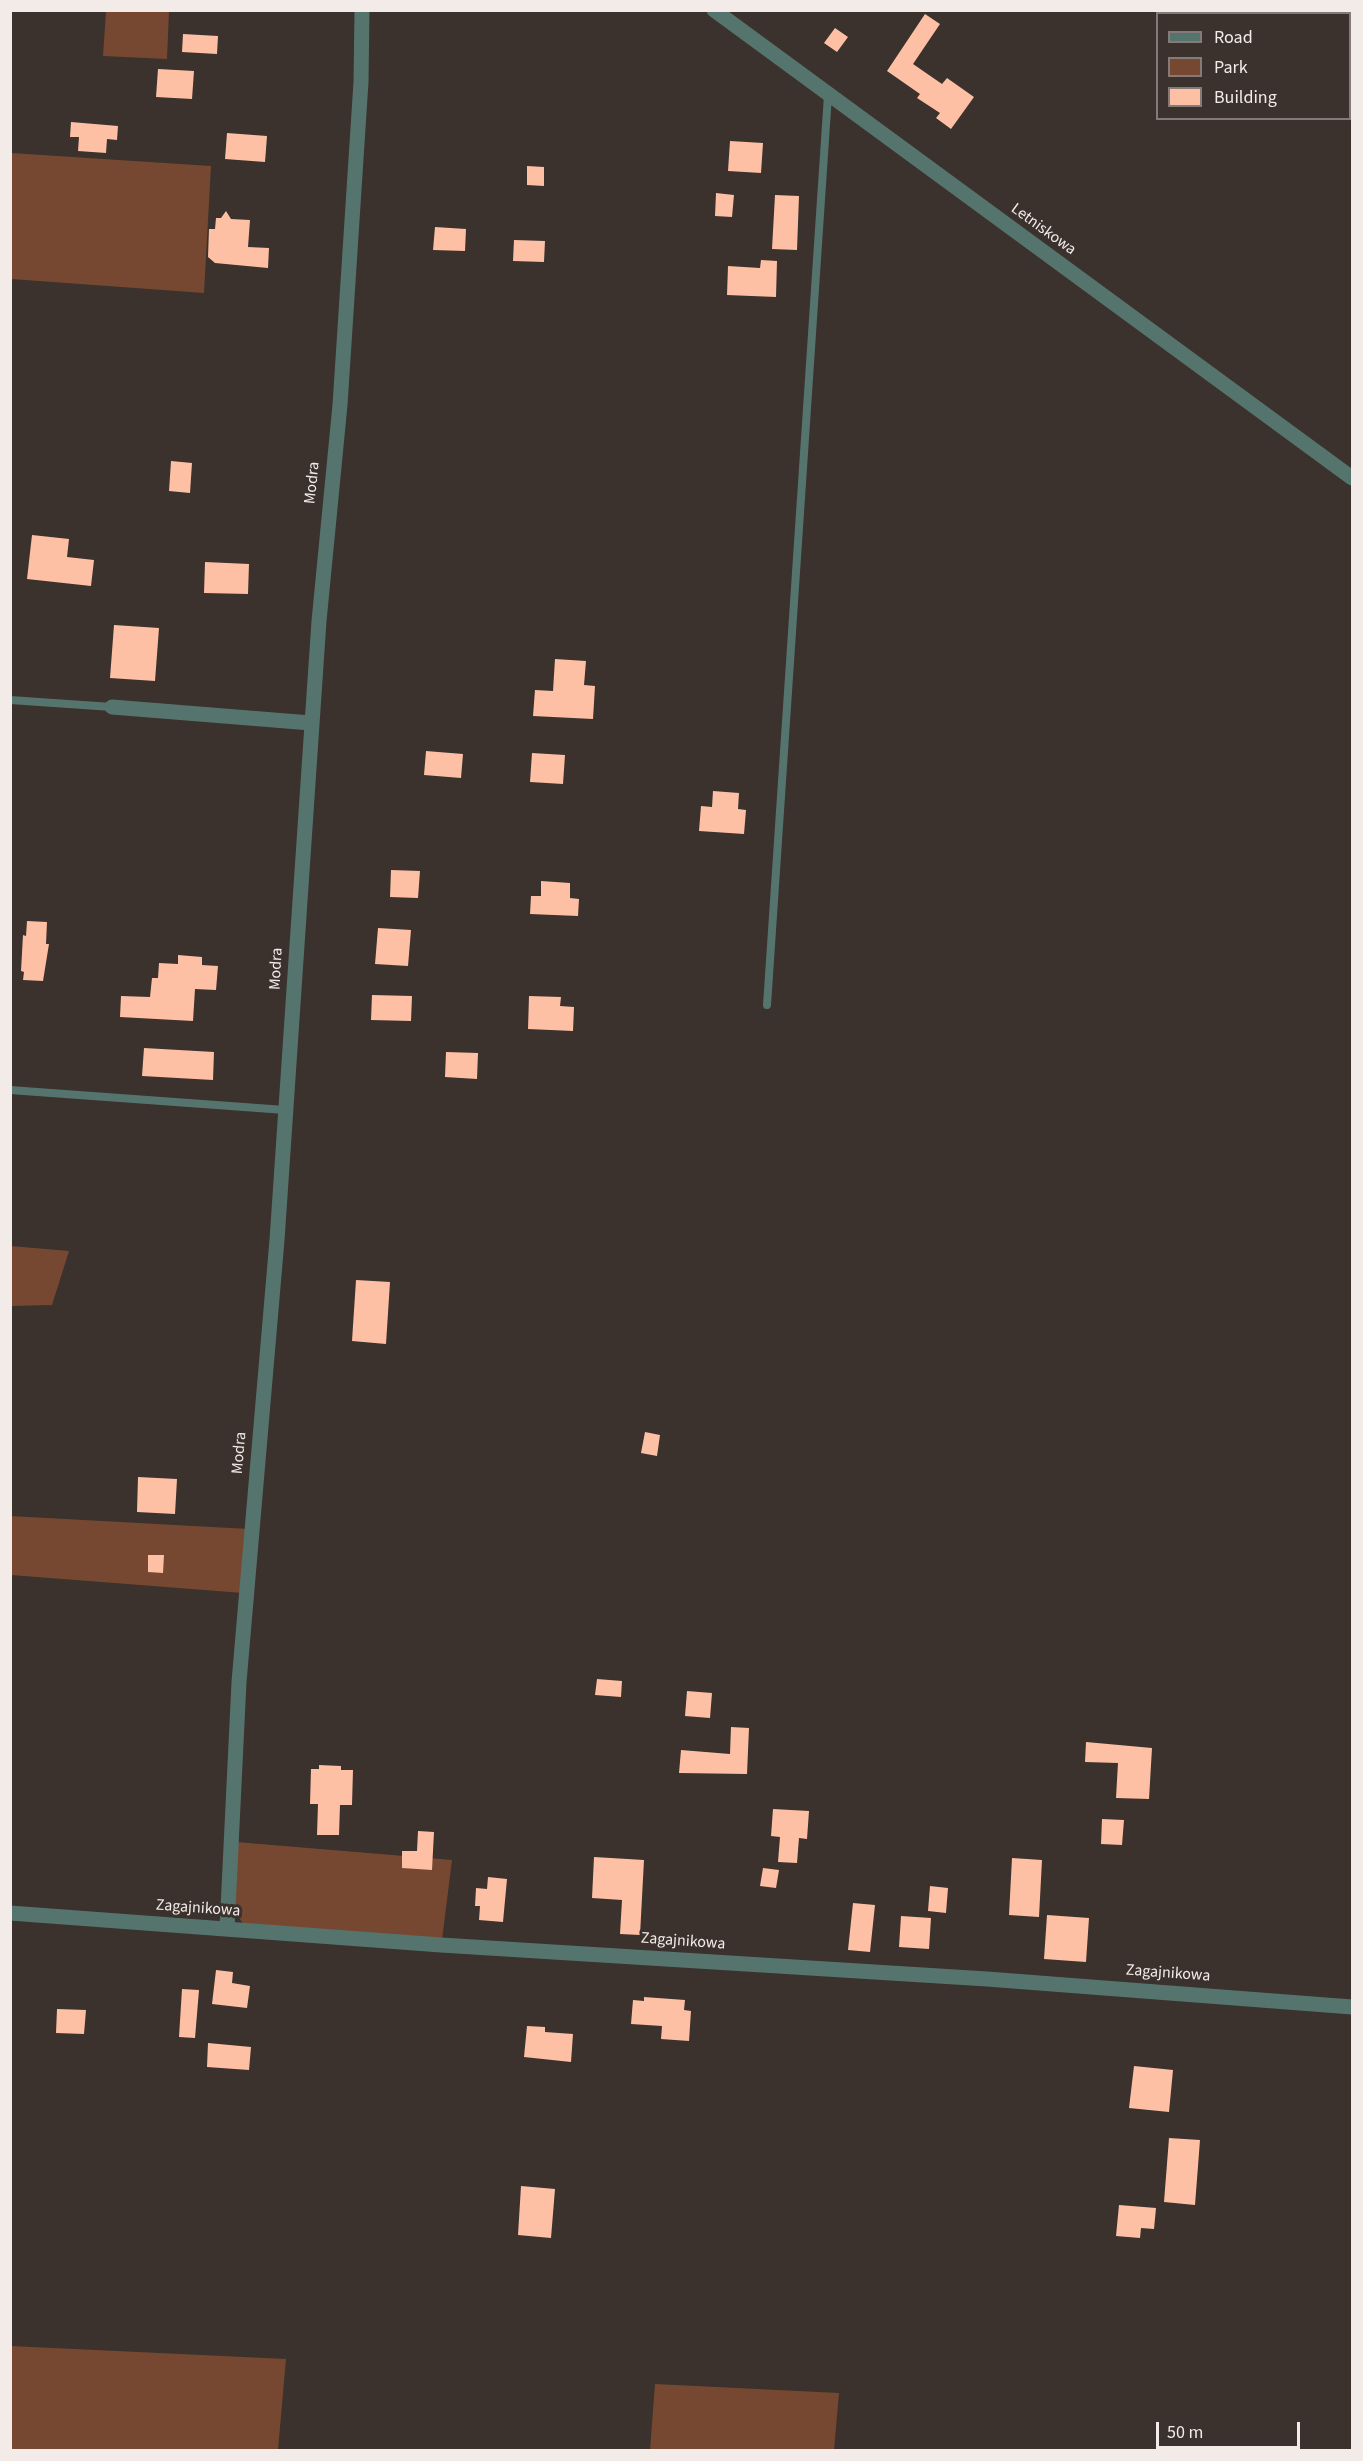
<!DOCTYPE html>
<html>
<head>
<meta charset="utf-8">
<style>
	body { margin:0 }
	#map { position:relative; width:1363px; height:2461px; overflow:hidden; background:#3b312d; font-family:"Source Sans 3",sans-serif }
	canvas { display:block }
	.frame { position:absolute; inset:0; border:12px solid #f2ebe8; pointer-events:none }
	.legend { position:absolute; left:1156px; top:12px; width:195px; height:108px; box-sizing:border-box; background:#3b312d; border:2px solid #847b78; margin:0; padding:8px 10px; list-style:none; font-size:18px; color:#f2ebe8 }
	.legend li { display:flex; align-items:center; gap:12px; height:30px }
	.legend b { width:30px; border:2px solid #847b78 }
	.scale { position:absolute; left:1156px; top:2422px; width:144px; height:27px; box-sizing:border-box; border:3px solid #f2ebe8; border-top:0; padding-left:8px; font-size:18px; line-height:21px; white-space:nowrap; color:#f2ebe8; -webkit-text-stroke:4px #3b312d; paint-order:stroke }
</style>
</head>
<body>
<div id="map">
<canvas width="1363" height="2461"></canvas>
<div class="frame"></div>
<ul class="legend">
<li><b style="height:8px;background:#56746e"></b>Road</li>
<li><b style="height:16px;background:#764831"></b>Park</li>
<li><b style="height:16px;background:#fec0a4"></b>Building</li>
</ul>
<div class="scale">50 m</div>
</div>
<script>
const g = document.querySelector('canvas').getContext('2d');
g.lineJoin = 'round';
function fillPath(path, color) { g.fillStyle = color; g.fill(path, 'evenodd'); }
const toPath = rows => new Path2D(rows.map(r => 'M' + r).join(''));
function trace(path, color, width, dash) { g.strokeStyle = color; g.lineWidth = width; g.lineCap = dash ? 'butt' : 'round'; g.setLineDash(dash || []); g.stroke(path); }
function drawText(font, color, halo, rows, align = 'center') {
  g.font = font + ' "Source Sans 3",sans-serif'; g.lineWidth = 6; g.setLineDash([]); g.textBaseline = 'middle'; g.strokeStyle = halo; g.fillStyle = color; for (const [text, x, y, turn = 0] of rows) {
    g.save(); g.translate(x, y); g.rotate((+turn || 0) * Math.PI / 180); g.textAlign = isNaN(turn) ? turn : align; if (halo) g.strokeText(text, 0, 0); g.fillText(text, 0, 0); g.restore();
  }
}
fillPath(toPath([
	[106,11,169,11,167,59,103,56],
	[11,153,211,166,204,293,11,279],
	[11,1246,69,1251,52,1305,11,1306],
	[10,1516,249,1529,243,1593,11,1575],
	[236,1842,452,1860,442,1940,244,1925,235,1912],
	[11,2346,286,2359,278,2450,11,2450],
	[655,2384,839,2393,834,2450,650,2450]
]), '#764831');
fillPath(toPath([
	[925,14,940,24,913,64,942,84,947,78,974,97,951,129,936,118,940,113,917,98,920,94,887,71],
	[835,28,848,37,837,52,824,43],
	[183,34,218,36,217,54,182,52],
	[158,69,194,71,192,99,156,97],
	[71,122,118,126,117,140,107,139,106,153,78,151,79,137,70,137],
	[227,133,267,136,265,162,225,159],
	[730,141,763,143,761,173,728,171],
	[527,166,544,167,544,186,527,185],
	[716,193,734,195,732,217,715,216],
	[775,195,799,196,797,250,772,249],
	[226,211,231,219,250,220,248,247,269,248,268,268,215,263,208,257,209,229,215,229,216,218,221,218],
	[435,227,466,229,465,251,433,250],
	[514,240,545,241,544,262,513,261],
	[761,260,777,261,776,297,727,295,728,266,760,268],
	[171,461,192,463,190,493,169,491],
	[32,535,69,539,67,557,94,560,91,586,27,579],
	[205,562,249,564,248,594,204,593],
	[114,625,159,628,155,681,110,678],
	[555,659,586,661,584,685,595,686,593,719,533,716,535,690,553,691],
	[426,751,463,754,461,778,424,775],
	[532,753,565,755,563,784,530,782],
	[713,791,739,793,738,809,746,810,744,834,699,831,701,806,712,807],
	[391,870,420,871,418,898,390,897],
	[541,881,570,883,570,898,579,899,578,916,530,914,531,896,541,896],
	[27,921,47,922,46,944,49,944,43,981,23,980,24,972,21,971,23,935,26,936],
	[378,928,411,930,408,966,375,964],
	[178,955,202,957,202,965,218,966,216,990,195,989,193,1021,120,1017,121,996,150,997,152,978,158,978,159,963,178,964],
	[372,995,412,996,411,1021,371,1020],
	[529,996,561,997,560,1006,574,1007,573,1031,528,1029],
	[144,1048,214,1052,213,1080,142,1076],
	[446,1052,478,1053,477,1079,445,1077],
	[356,1280,390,1282,386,1344,352,1341],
	[645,1432,660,1435,657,1456,641,1453],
	[138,1477,177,1479,175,1514,137,1512],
	[148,1555,164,1555,163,1573,148,1572],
	[597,1679,622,1681,621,1697,595,1695],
	[687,1691,712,1693,710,1718,685,1716],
	[731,1727,749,1728,747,1774,679,1773,681,1750,730,1754],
	[1086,1742,1152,1748,1149,1799,1116,1798,1118,1763,1085,1762],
	[319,1765,341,1766,341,1770,353,1770,352,1805,340,1805,339,1835,317,1835,318,1804,310,1804,311,1769,319,1769],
	[773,1809,809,1811,807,1839,799,1838,797,1863,778,1862,780,1837,771,1836],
	[1102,1819,1124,1820,1122,1845,1101,1844],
	[418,1831,434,1832,432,1870,402,1868,402,1851,417,1851],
	[594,1857,644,1860,640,1935,620,1934,622,1900,592,1898],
	[1012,1858,1042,1860,1039,1917,1009,1915],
	[763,1868,779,1870,776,1888,760,1886],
	[488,1877,507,1879,503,1922,479,1920,480,1906,475,1906,476,1888,487,1889],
	[930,1886,948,1888,946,1913,928,1911],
	[853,1903,875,1905,870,1952,848,1950],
	[1047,1915,1089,1918,1086,1962,1044,1959],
	[901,1916,931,1918,929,1949,899,1947],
	[216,1970,233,1972,232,1983,250,1986,247,2008,212,2004],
	[182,1989,199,1990,195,2038,179,2037],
	[644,1997,685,2000,684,2010,691,2011,689,2041,661,2039,662,2026,631,2024,633,2000,644,2001],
	[57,2009,86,2010,84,2034,56,2033],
	[527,2026,545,2027,545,2032,573,2034,571,2062,524,2057],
	[208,2043,251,2047,249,2070,207,2067],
	[1134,2066,1173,2070,1169,2112,1129,2108],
	[1169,2138,1200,2140,1195,2205,1164,2202],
	[521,2186,555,2189,551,2238,518,2235],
	[1119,2205,1156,2208,1154,2229,1141,2228,1140,2238,1116,2236]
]), '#fec0a4');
trace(toPath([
	[10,700,112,707],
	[767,1005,828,95],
	[10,1090,285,1110]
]), '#56746e', 8);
trace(toPath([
	[714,10,1352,478],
	[112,707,311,723],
	[10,1913,441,1945,987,1979,1352,2007],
	[227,1929,239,1682,277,1240,319,621,340,405,361,82,362,10]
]), '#56746e', 15);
drawText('16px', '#f2ebe8', '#3b312d', [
	["Letniskowa",1043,230,36],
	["Modra",313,483,-84],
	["Modra",277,969,-87],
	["Modra",240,1453,-85],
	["Zagajnikowa",198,1909,4],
	["Zagajnikowa",683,1942,4],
	["Zagajnikowa",1168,1974,4]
]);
</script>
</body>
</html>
